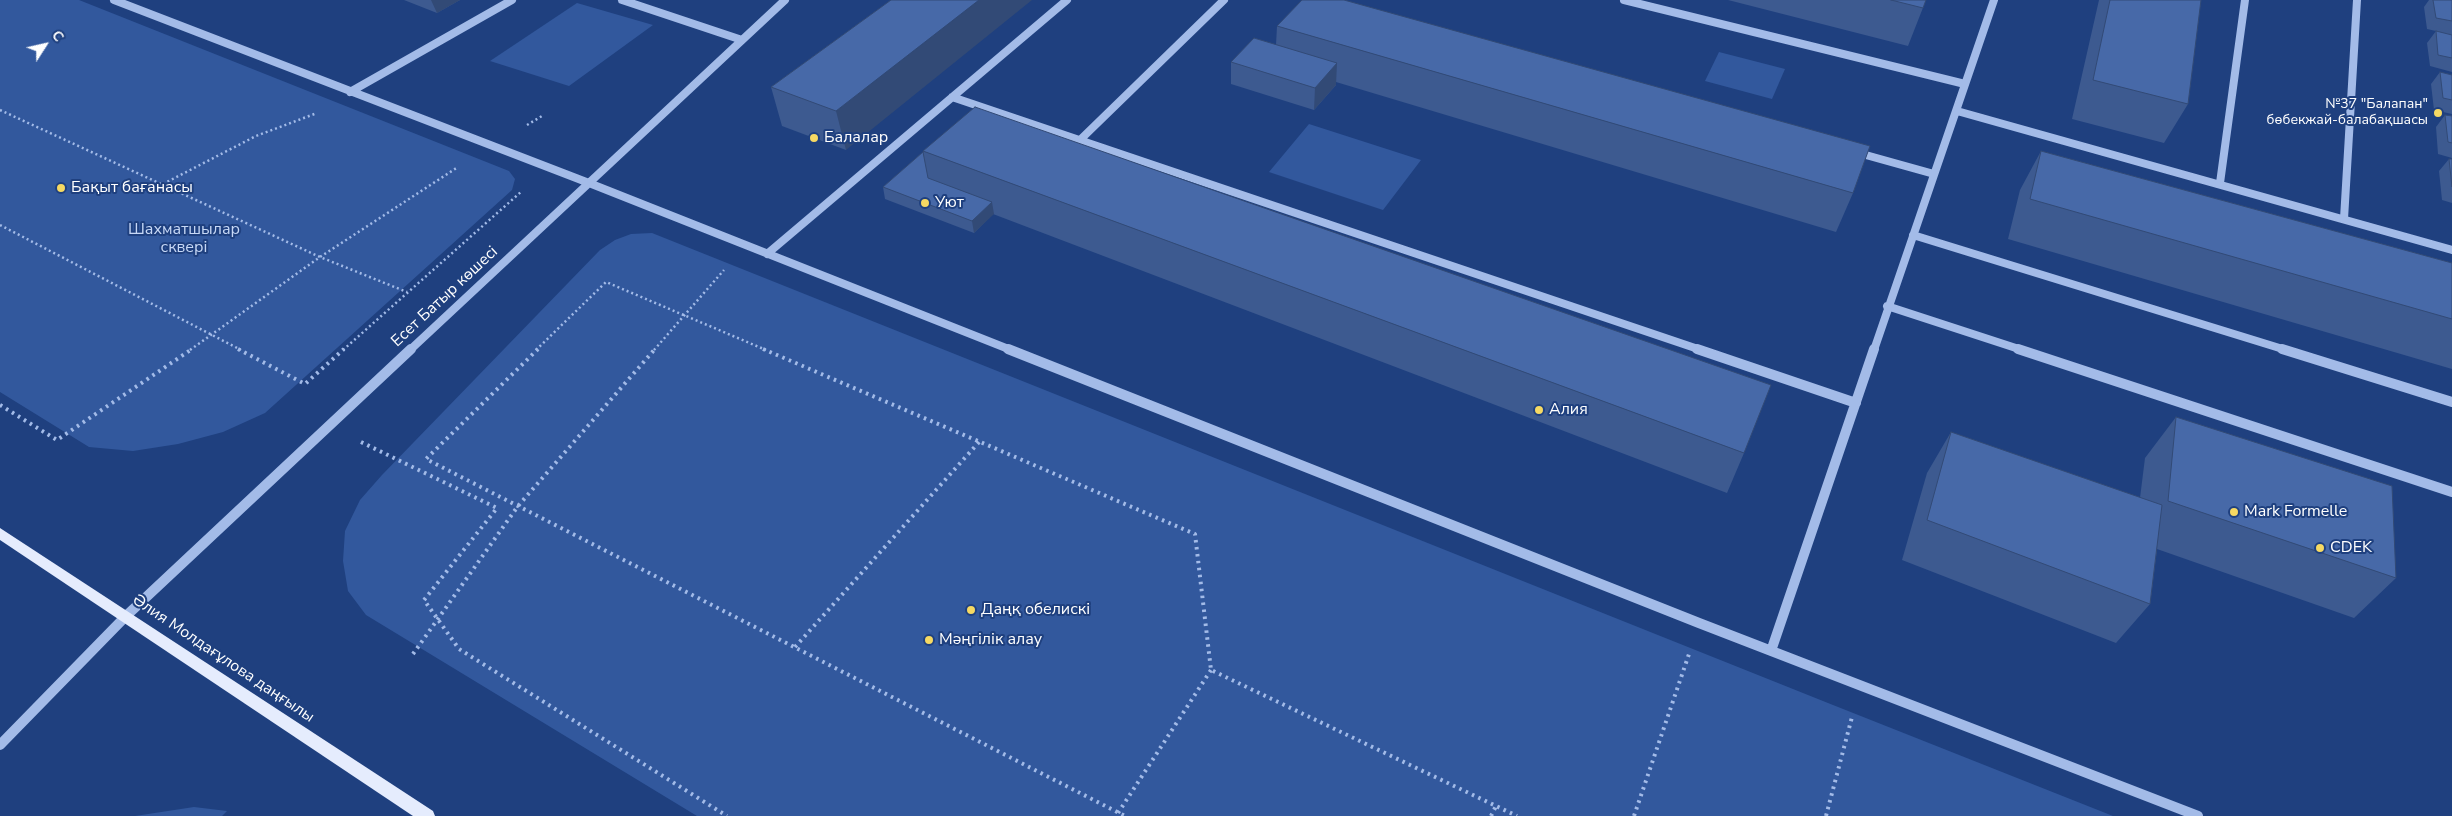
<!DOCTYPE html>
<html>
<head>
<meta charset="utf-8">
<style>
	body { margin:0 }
	#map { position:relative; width:2452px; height:816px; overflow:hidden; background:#1f407f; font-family:"Nunito Sans",sans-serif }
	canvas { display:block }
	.north { position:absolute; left:20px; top:20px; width:50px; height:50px; -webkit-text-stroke:4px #1f407f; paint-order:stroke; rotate:55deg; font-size:14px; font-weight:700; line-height:20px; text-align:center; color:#fff }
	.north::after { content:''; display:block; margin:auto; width:18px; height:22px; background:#fff; clip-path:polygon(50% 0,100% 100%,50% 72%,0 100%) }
</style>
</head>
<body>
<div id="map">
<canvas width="2452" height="816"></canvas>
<div class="north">С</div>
</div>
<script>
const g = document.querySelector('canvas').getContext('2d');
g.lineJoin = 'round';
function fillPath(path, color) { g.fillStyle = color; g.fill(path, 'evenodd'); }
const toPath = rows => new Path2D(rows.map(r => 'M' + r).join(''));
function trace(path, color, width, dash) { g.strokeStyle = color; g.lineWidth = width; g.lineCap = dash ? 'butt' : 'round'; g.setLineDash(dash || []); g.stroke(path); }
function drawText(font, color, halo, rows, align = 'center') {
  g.font = font + ' "Nunito Sans",sans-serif'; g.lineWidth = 4; g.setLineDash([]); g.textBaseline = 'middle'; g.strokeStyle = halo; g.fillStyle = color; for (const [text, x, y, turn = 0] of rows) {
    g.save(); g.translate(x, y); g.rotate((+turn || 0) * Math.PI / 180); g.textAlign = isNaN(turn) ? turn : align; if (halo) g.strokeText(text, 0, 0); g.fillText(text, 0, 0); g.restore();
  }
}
fillPath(toPath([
	[0,0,79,0,509,171,515,179,512,190,265,413,223,432,178,444,133,451,89,447,0,392],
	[577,3,653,25,569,86,490,61],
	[1719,52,1785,69,1772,99,1705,81],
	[1309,124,1421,160,1383,210,1269,172],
	[652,233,1833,705,2113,816,697,816,366,615,348,591,343,561,345,531,360,500,382,475,600,250,615,240,631,234],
	[194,807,227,811,222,816,135,816]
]), '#32589d');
trace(toPath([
	[0,110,320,257,407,292],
	[527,125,542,116],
	[163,184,256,136,317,113],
	[0,225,241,350],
	[190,350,320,257,458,167],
	[343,350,522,191],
	[536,350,606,282,766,350],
	[654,350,724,270]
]), '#a3bbe8', 2.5, [2, 3]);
trace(toPath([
	[238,349,305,384,344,349],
	[538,349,426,459,1125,816],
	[763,349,1195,534,1211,670,1517,816],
	[0,405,57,440,192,349],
	[361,442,497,508,424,600,459,649,727,816],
	[795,647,980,441],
	[413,654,518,506,655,349],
	[1118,813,1211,670],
	[1491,816,1496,806],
	[1634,816,1689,654],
	[1826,816,1852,717]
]), '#a3bbe8', 4, [2.5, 4.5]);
trace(toPath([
	[114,0,589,183,1011,350],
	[622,0,742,40],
	[1624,0,1965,84],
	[350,92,512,0],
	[952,97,1701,350],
	[1957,111,2452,250],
	[1080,140,1224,0],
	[1855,152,1934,174],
	[2220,183,2245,0],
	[2344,219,2357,0],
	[1913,235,2286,350],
	[767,254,1067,0],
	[1887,306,2022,350],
	[410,350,785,0],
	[1874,350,1994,0]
]), '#a3bbe8', 8);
trace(toPath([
	[1008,349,1699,623,2198,816],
	[1697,349,1856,403],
	[2018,349,2452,492],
	[2282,349,2452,402],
	[1771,651,1874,349],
	[0,745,126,616,411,349]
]), '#a3bbe8', 10);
fillPath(toPath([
	[0,528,433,811,435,816,413,816,0,540,0,528]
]), '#e5ecfd');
fillPath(toPath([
	[404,0,460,0,437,13],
	[891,0,846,150,782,126,771,87],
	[1728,0,1926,0,1908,46],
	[2099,0,2201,0,2188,104,2164,143,2072,119],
	[2429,0,2452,0,2452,72,2430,66,2427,43,2436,31,2427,29,2424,7],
	[1277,26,1853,193,1836,232,1336,82,1336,85,1314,110,1231,84,1231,62,1276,45],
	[2440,72,2452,75,2452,114,2434,110,2431,84],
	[2445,115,2452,116,2452,158,2438,154,2436,127],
	[923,151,1744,453,1727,493,993,214,974,233,885,199,883,187,923,152],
	[2041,151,2452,263,2452,369,2008,239,2020,190],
	[2449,159,2452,159,2452,203,2442,200,2439,171],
	[2176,417,2396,578,2354,618,2157,549,2150,604,2116,643,1902,560,1927,473,1951,432,2140,498,2145,458]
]), '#3d5a90');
fillPath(toPath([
	[431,0,460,0,437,13],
	[979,0,1032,0,846,150,836,111],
	[1337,63,1336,85,1314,110,1315,88],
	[992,202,994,214,974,233,972,221]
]), '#324a76');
const building = toPath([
	[891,0,979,0,836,111,771,87,891,0],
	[1302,0,1344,0,1870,146,1853,193,1277,26,1302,0],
	[1891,0,1926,0,1923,8,1891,0],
	[2110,0,2201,0,2188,104,2093,80,2110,0],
	[2433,0,2452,0,2452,21,2436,18,2433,0],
	[2436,31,2452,35,2452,58,2438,55,2436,31],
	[1254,38,1337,63,1315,88,1231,62,1254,38],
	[2440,72,2452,75,2452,100,2443,98,2440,72],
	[975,107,1771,385,1744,453,923,151,975,107],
	[2445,115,2452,116,2452,143,2448,142,2445,115],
	[2041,151,2452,263,2452,319,2030,199,2041,151],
	[923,152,928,178,992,202,972,221,883,187,923,152],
	[2449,159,2452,159,2452,187,2449,159],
	[2176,417,2392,486,2396,578,2168,501,2176,417],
	[1951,432,2162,505,2150,604,1927,520,1951,432]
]);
fillPath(building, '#4769a8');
trace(building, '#324a76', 1);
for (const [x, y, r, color] of [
	[2438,113,5,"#f6d963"],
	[814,138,5,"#f6d963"],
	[61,188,5,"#f6d963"],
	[925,203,5,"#f6d963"],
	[1539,410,5,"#f6d963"],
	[2234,512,5,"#f6d963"],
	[2320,548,5,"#f6d963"],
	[971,610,5,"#f6d963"],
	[929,640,5,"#f6d963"]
]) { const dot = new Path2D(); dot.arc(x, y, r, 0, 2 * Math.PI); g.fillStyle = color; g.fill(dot); trace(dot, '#1f407f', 2); }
drawText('14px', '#fff', '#1f407f', [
	["№37 \"Балапан\"",2428,105],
	["бөбекжай-балабақшасы",2428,121]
], 'right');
drawText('16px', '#fff', '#1f407f', [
	["Балалар",824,138],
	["Бақыт бағанасы",71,188],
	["Уют",935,203],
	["Алия",1549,410],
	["Mark Formelle",2244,512],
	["CDEK",2330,548],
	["Даңқ обелискі",981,610],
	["Мәңгілік алау",939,640]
], 'left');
drawText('16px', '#c7d8f6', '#1f407f', [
	["Шахматшылар",184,230],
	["сквері",184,248]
]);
drawText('16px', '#fff', '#1f407f', [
	["Есет Батыр көшесі",445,297,-43],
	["Әлия Молдағұлова даңғылы",223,659,34]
]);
</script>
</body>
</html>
